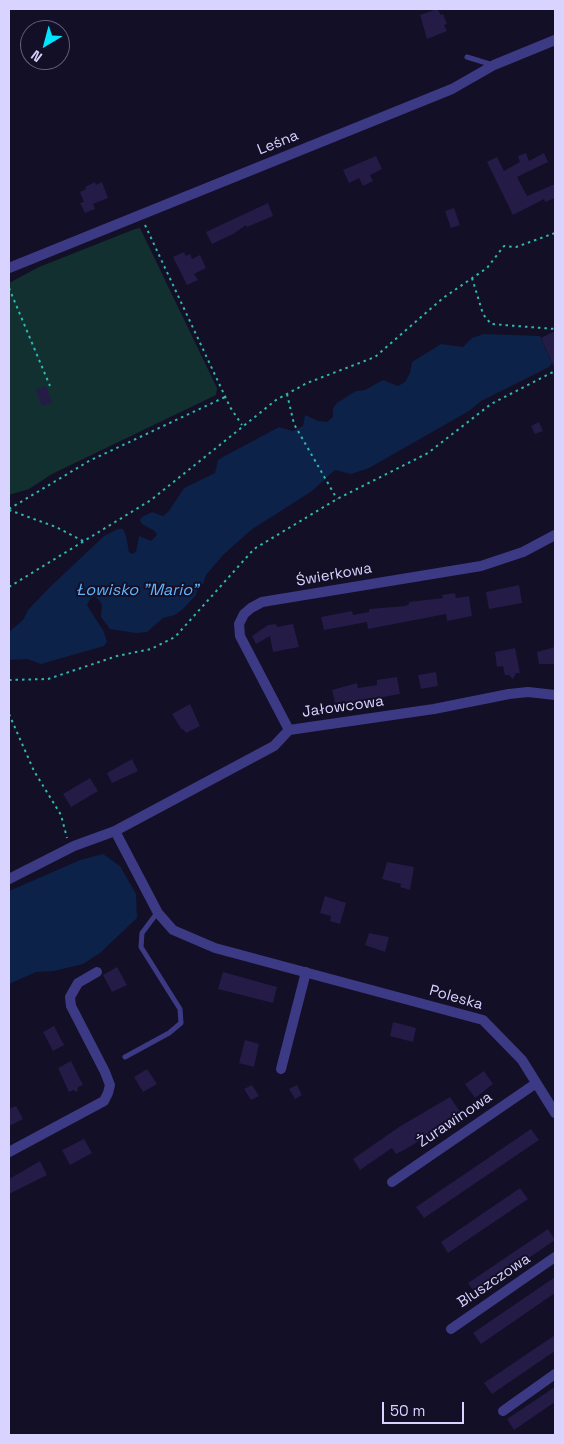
<!DOCTYPE html>
<html>
<head>
<meta charset="utf-8">
<style>
	body { margin:0 }
	#map { position:relative; width:564px; height:1444px; overflow:hidden; background:#130f26; font-family:"Space Grotesk",sans-serif }
	canvas { display:block }
	.frame { position:absolute; inset:0; border:10px solid #d9d4ff; pointer-events:none }
	.north { position:absolute; left:20px; top:20px; width:50px; height:50px; box-sizing:border-box; background:#130f26; border:1px solid #625e7d; border-radius:50%; rotate:217deg; font-size:14px; font-weight:700; line-height:20px; text-align:center; color:#d9d4ff }
	.north::after { content:''; display:block; margin:auto; width:18px; height:22px; background:#00e5ff; clip-path:polygon(50% 0,100% 100%,50% 72%,0 100%) }
	.scale { position:absolute; left:382px; top:1402px; width:82px; height:22px; box-sizing:border-box; border:2px solid #d9d4ff; border-top:0; padding-left:6px; font-size:15px; line-height:18px; white-space:nowrap; color:#d9d4ff; -webkit-text-stroke:4px #130f26; paint-order:stroke }
</style>
</head>
<body>
<div id="map">
<canvas width="564" height="1444"></canvas>
<div class="frame"></div>
<div class="north">N</div>
<div class="scale">50 m</div>
</div>
<script>
const g = document.querySelector('canvas').getContext('2d');
g.lineJoin = 'round';
function fillPath(path, color) { g.fillStyle = color; g.fill(path, 'evenodd'); }
const toPath = rows => new Path2D(rows.map(r => 'M' + r).join(''));
function trace(path, color, width, dash) { g.strokeStyle = color; g.lineWidth = width; g.lineCap = dash ? 'butt' : 'round'; g.setLineDash(dash || []); g.stroke(path); }
function drawText(font, color, halo, rows, align = 'center') {
  g.font = font + ' "Space Grotesk",sans-serif'; g.lineWidth = 4; g.setLineDash([]); g.textBaseline = 'middle'; g.strokeStyle = halo; g.fillStyle = color; for (const [text, x, y, turn = 0] of rows) {
    g.save(); g.translate(x, y); g.rotate((+turn || 0) * Math.PI / 180); g.textAlign = isNaN(turn) ? turn : align; if (halo) g.strokeText(text, 0, 0); g.fillText(text, 0, 0); g.restore();
  }
}
fillPath(toPath([
	[140,228,217,388,216,395,52,474,29,489,9,495,9,283,39,267,135,229]
]), '#12302f');
fillPath(toPath([
	[484,334,540,336,552,363,549,367,481,401,469,411,369,468,351,474,335,470,312,491,251,530,223,555,206,575,203,584,198,587,196,595,183,609,175,615,163,618,147,632,136,633,110,629,101,617,102,604,95,596,90,599,87,605,104,632,107,642,104,646,41,664,27,659,9,660,9,632,23,620,28,610,50,587,104,536,118,529,123,529,126,536,129,552,132,554,136,552,139,536,151,541,157,535,155,531,142,524,140,520,142,517,152,512,163,516,169,511,184,488,215,473,218,460,223,457,279,427,293,431,303,426,305,415,318,421,327,422,333,417,333,408,337,403,356,391,365,390,383,380,398,386,405,382,410,373,412,362,441,344,463,347,472,338],
	[103,854,120,866,136,894,137,918,100,953,83,964,54,971,36,972,9,984,9,891,80,860]
]), '#0c2248');
fillPath(toPath([
	[437,9,441,15,443,14,447,24,444,25,447,31,427,39,420,15],
	[526,153,529,161,544,153,548,162,517,177,527,196,555,184,555,198,545,202,544,199,513,215,487,162,497,157,504,171,520,162,518,156],
	[376,156,382,169,370,175,373,181,363,186,359,178,349,183,343,170],
	[95,182,96,185,102,182,108,198,93,204,95,209,85,213,80,203,84,202,80,192,86,189,85,187],
	[268,203,273,216,247,227,246,225,233,234,212,244,206,232],
	[454,208,460,225,451,228,445,211],
	[184,252,186,256,190,254,192,259,200,255,206,268,194,274,198,280,187,285,173,257],
	[555,331,555,369,541,338],
	[46,386,52,402,42,406,36,390],
	[539,422,543,431,535,434,531,426],
	[519,585,522,603,489,609,486,592],
	[455,593,456,598,469,596,472,616,447,621,446,614,368,629,367,622,324,630,321,617,352,611,353,615,369,612,369,609,406,606,409,604,409,602,443,598,442,595],
	[276,624,277,627,293,624,299,647,273,652,270,636,256,644,252,636,268,625],
	[555,647,555,664,539,664,537,652],
	[515,648,520,673,516,673,513,679,509,675,505,675,503,666,497,667,495,652],
	[436,672,438,686,421,689,418,675],
	[397,677,400,694,345,704,345,701,335,703,332,690,357,683,358,688,377,685,377,680],
	[190,704,200,726,186,733,183,729,182,730,172,714],
	[132,759,138,771,112,783,107,773],
	[90,778,98,791,71,807,63,794],
	[387,862,414,867,410,890,400,887,401,884,382,879],
	[325,896,346,903,340,924,330,921,331,916,320,913],
	[369,933,389,937,385,952,365,945],
	[117,967,127,985,112,992,103,975],
	[223,972,277,987,273,1003,218,989],
	[393,1022,416,1028,413,1042,390,1036],
	[54,1026,64,1045,53,1051,43,1032],
	[245,1040,259,1044,254,1067,239,1063],
	[71,1061,83,1085,78,1087,77,1092,73,1090,69,1092,58,1068],
	[147,1069,157,1084,143,1092,134,1077],
	[484,1071,493,1084,475,1098,465,1084],
	[252,1085,259,1096,251,1100,244,1089],
	[297,1085,302,1095,295,1099,289,1089],
	[450,1097,461,1113,457,1117,406,1149,396,1154,392,1148,360,1170,353,1159,399,1127],
	[16,1106,23,1119,9,1126,9,1109],
	[531,1129,539,1140,424,1218,416,1207],
	[84,1139,92,1153,70,1165,62,1150],
	[40,1161,47,1175,9,1194,9,1179],
	[520,1188,528,1199,448,1253,441,1242],
	[548,1229,555,1240,476,1294,468,1283],
	[555,1277,555,1293,481,1344,473,1333],
	[555,1335,555,1351,492,1394,484,1383],
	[555,1387,555,1402,514,1430,507,1419]
]), '#241b47');
trace(toPath([
	[145,225,230,407,242,425],
	[472,278,483,314,491,324,555,329],
	[9,288,50,386],
	[287,394,294,424,337,499],
	[9,509,89,461,225,397],
	[9,510,56,527,83,541],
	[9,587,151,500,276,400,307,383,375,357,443,298,487,268,504,246,516,247,555,233],
	[9,680,48,679,117,656,151,649,175,637,254,549,337,499,428,453,491,404,555,371],
	[9,714,34,771,61,815,67,838]
]), '#2fb8b0', 2, [2.5, 4]);
trace(toPath([
	[467,57,493,65],
	[125,1057,169,1033,181,1023,180,1009,141,947,142,933,157,913]
]), '#3d3a85', 5);
trace(toPath([
	[9,268,452,89,494,65,555,40],
	[289,730,240,636,239,624,244,614,251,608,262,602,481,566,523,552,555,535],
	[115,831,158,913,173,930,215,948,483,1020,522,1060,555,1113],
	[9,879,74,846,115,831,274,746,289,730,434,709,509,694,528,692,555,695],
	[281,1069,306,972],
	[9,1152,104,1101,108,1093,110,1085,105,1072,71,1006,70,997,78,983,97,972],
	[392,1182,535,1084],
	[451,1329,555,1257],
	[503,1411,555,1374]
]), '#3d3a85', 10);
drawText('15px', '#d9d4ff', '#130f26', [
	["Leśna",278,143,-22],
	["Świerkowa",334,575,-10],
	["Jałowcowa",343,707,-8],
	["Poleska",456,998,16],
	["Żurawinowa",455,1120,-34],
	["Bluszczowa",494,1281,-34]
]);
drawText('italic 16px', '#62b6ff', '#130f26', [
	["Łowisko \"Mario\"",137,591]
]);
</script>
</body>
</html>
